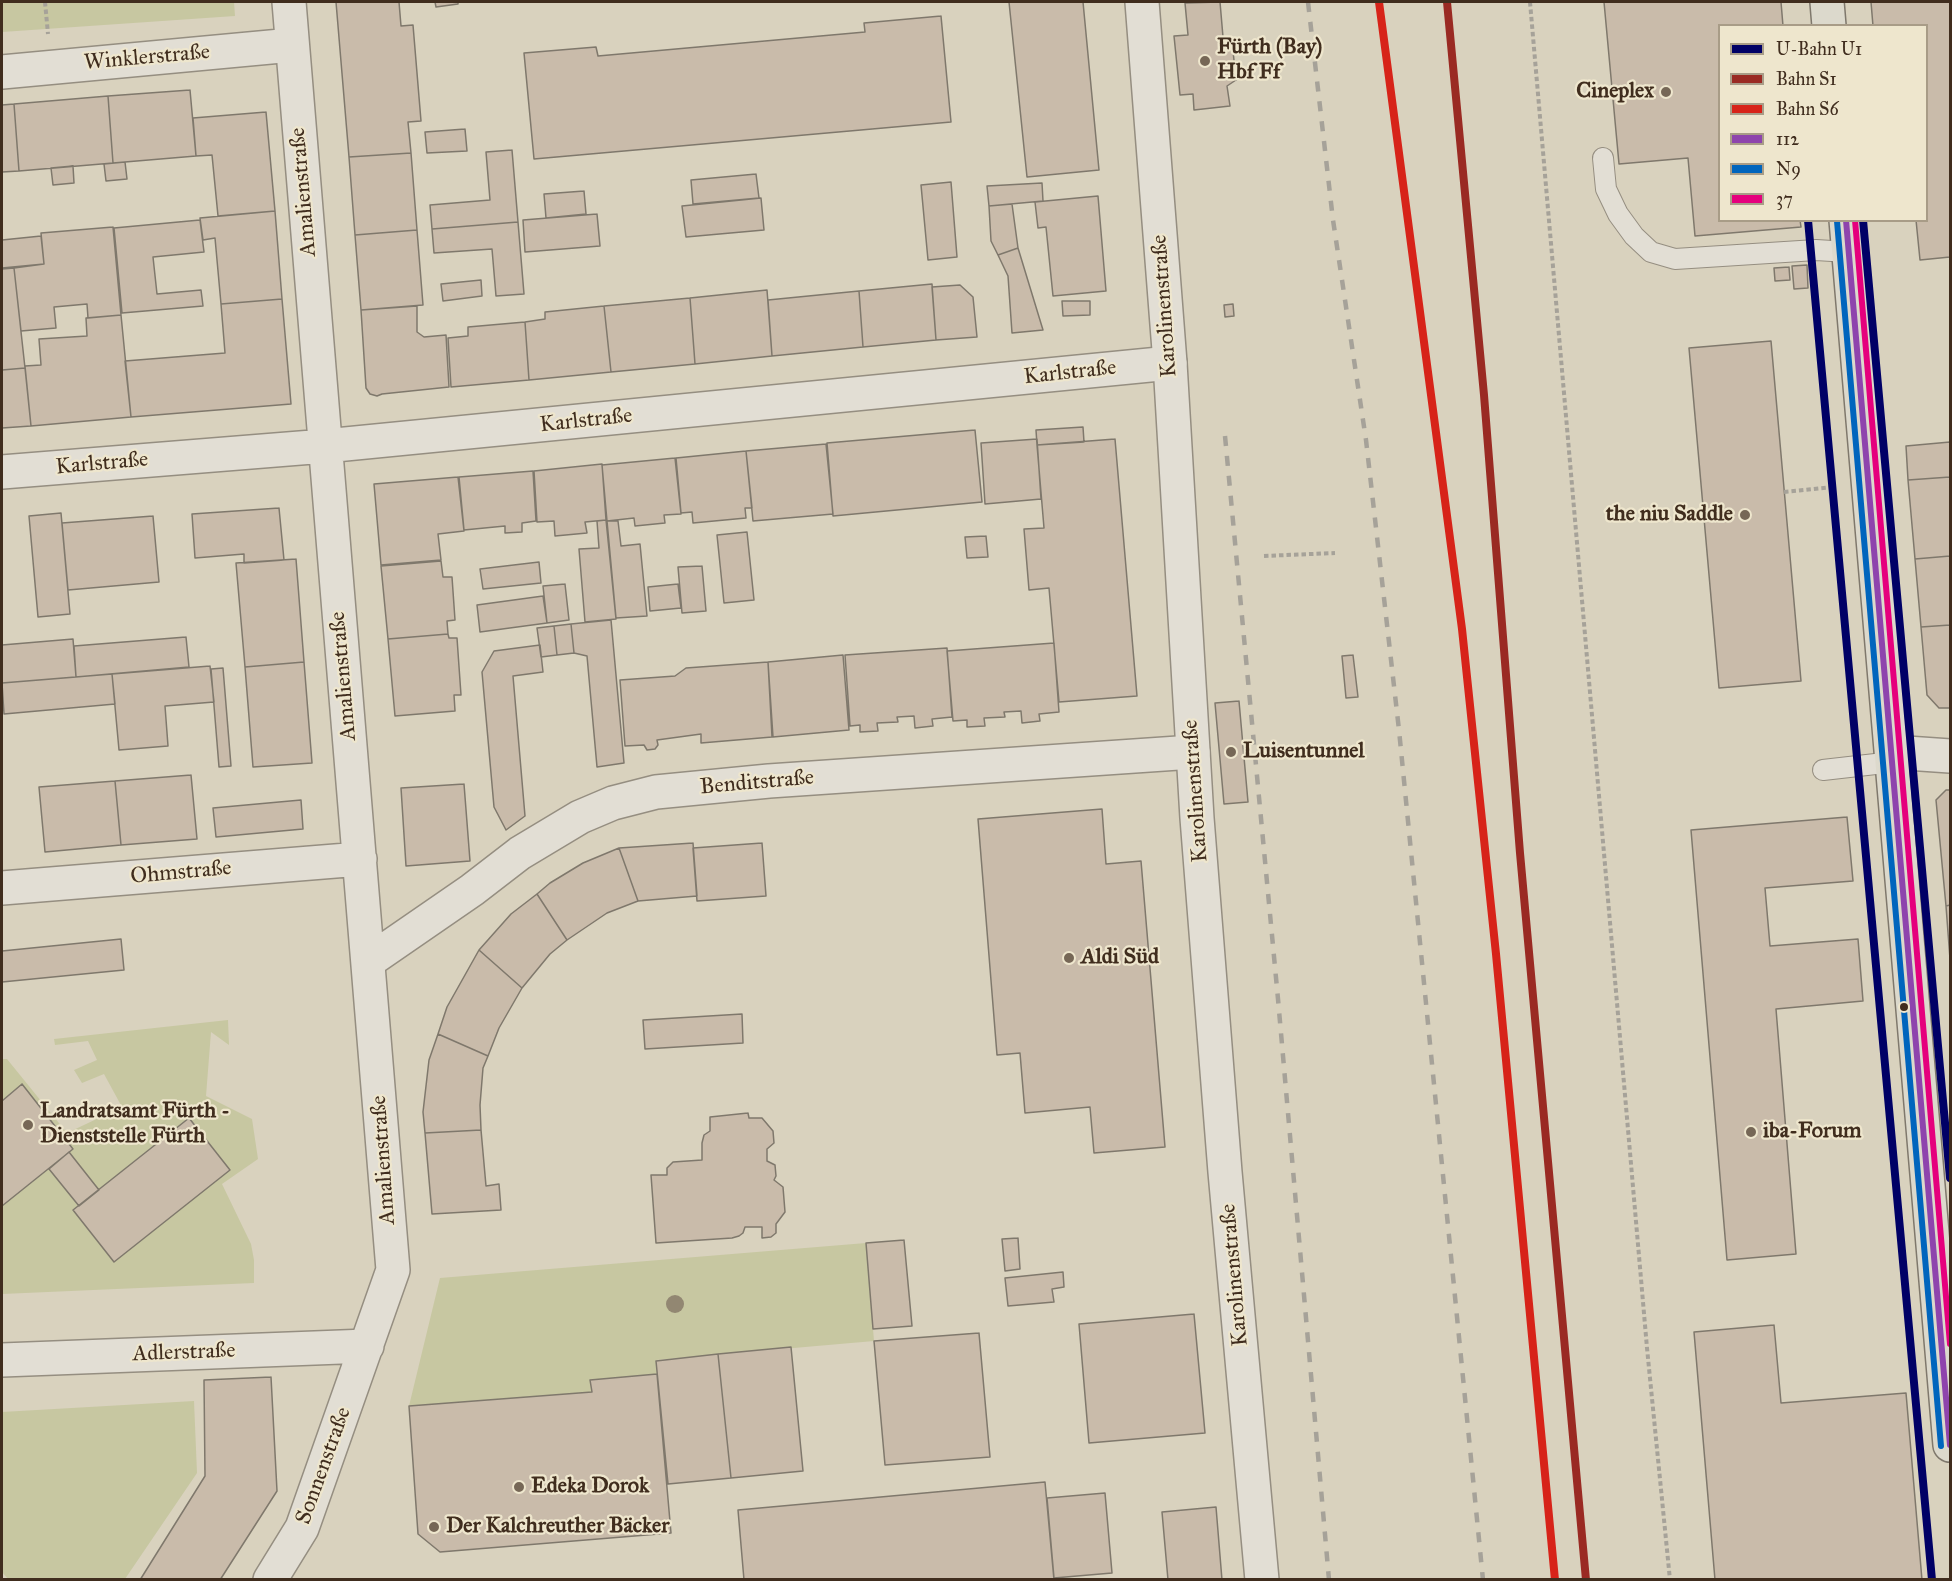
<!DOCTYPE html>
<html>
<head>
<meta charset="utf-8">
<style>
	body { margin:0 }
	#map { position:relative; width:1952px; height:1581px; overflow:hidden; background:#d9d2be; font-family:"IM FELL Great Primer",serif }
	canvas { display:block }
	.frame { position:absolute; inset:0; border:3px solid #402d1e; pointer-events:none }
	.legend { position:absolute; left:1718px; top:24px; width:210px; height:198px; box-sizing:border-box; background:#eee6cd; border:2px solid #a89c87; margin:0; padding:8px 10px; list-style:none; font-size:18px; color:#402d1e }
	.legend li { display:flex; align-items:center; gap:12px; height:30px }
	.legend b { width:30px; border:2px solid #a89c87 }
</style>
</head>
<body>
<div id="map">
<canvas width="1952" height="1581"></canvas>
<div class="frame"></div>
<ul class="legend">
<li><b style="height:8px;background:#006"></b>U-Bahn U1</li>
<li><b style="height:8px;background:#9a2a23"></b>Bahn S1</li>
<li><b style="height:8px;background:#d72319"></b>Bahn S6</li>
<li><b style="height:8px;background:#8e44ad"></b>112</li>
<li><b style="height:8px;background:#0065bd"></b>N9</li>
<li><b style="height:8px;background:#e5007d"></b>37</li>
</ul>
</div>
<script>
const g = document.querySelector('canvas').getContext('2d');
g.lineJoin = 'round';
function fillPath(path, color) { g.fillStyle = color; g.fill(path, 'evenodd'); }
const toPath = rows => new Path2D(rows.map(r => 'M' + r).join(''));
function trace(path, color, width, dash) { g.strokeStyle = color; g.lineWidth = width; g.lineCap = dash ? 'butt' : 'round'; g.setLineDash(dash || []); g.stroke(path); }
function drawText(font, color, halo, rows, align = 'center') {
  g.font = font + ' "IM FELL Great Primer",serif'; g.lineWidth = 4.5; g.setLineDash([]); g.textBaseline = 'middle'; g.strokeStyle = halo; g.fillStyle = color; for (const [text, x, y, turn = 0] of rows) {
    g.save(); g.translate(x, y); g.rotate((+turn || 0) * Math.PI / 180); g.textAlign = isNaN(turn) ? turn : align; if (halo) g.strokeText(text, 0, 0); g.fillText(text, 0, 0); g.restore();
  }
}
fillPath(toPath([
	[2,2,234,2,235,16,2,32],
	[228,1020,229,1045,211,1032,206,1096,252,1119,258,1159,222,1184,251,1244,254,1260,254,1283,2,1294,2,1059,7,1059,67,1133,122,1107,104,1074,82,1083,74,1070,97,1060,88,1041,55,1045,54,1039],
	[866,1243,874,1341,656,1360,657,1374,590,1380,592,1392,409,1406,440,1278],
	[194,1401,197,1473,125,1579,8,1579,2,1572,2,1412]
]), '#c7c7a1');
const building = toPath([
	[336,2,399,2,401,26,413,25,421,121,408,122,411,153,349,157,336,2],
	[435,2,458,2,458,4,436,7,435,2],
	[1009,2,1083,2,1099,170,1027,177,1009,2],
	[1220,2,1223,37,1232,41,1236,80,1227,86,1230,106,1194,110,1193,94,1180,95,1174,36,1188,35,1185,3,1220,2],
	[1604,2,1781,2,1783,26,1720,26,1720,220,1800,220,1801,227,1695,236,1688,158,1619,164,1604,2],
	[1871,2,1950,2,1950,257,1920,260,1916,220,1926,220,1926,26,1873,26,1871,2],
	[941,16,951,122,534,159,524,53,596,47,598,56,865,32,864,23,941,16],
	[190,90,196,156,113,163,108,96,190,90],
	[108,96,113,163,19,171,14,104,108,96],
	[14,104,19,171,2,172,2,105,14,104],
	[266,112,275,211,218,216,212,155,196,156,193,118,266,112],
	[465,129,467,151,427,153,425,132,465,129],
	[512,150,518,222,432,229,430,205,490,200,486,152,512,150],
	[411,153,417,230,355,235,349,157,411,153],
	[125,162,127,179,106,181,104,164,125,162],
	[73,166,74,183,53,185,51,168,73,166],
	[756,174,759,198,693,204,691,180,756,174],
	[951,182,957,257,928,260,921,185,951,182],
	[1042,183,1043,201,989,206,987,186,1042,183],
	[584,191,586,214,546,218,544,194,584,191],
	[1098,196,1106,291,1053,296,1046,227,1038,228,1035,202,1098,196],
	[761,198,764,230,686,237,682,206,761,198],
	[1012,204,1018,248,998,255,991,241,989,206,1012,204],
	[275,211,282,299,221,304,215,238,203,240,200,218,275,211],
	[597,214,600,246,525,252,523,220,597,214],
	[200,220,204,252,153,257,157,294,201,290,203,306,122,313,114,228,200,220],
	[518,222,524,294,496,296,492,249,434,253,432,229,518,222],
	[113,227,121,315,88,318,87,304,54,307,56,328,21,331,14,268,44,264,41,233,113,227],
	[417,230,423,305,361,310,355,235,417,230],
	[41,236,44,264,2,268,2,240,41,236],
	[1018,248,1043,330,1012,333,1008,276,998,255,1018,248],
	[1807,265,1808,288,1794,289,1792,266,1807,265],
	[1789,267,1790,280,1775,281,1774,268,1789,267],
	[14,268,25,368,2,370,2,269,14,268],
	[481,280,482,296,443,301,441,284,481,280],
	[932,284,936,340,863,347,859,291,932,284],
	[960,285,973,297,977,337,936,340,932,287,960,285],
	[767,290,772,356,695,364,690,298,767,290],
	[859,291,863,347,772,356,768,300,859,291],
	[690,298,695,364,611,372,604,306,690,298],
	[282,299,291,404,131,417,125,361,225,353,221,304,282,299],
	[1062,301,1090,301,1090,315,1063,316,1062,301],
	[1233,304,1234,316,1225,317,1224,305,1233,304],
	[417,306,417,332,424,337,446,335,449,387,382,394,377,396,370,394,366,388,361,310,417,306],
	[604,306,611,372,529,380,525,322,545,319,545,312,604,306],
	[121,315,131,417,31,426,25,366,41,365,39,339,87,336,86,318,121,315],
	[525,322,529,380,451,387,448,338,468,336,468,327,525,322],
	[1771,341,1801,681,1719,688,1689,348,1771,341],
	[25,368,31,426,2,428,2,370,25,368],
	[1083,427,1084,442,1037,445,1036,430,1083,427],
	[975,430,982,502,833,516,827,443,975,430],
	[1037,439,1041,499,985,504,981,443,1037,439],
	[1115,439,1137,696,1059,702,1049,588,1029,590,1024,529,1044,528,1037,445,1115,439],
	[1950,442,1950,477,1908,480,1906,446,1950,442],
	[826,444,833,514,753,521,746,451,826,444],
	[746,451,752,508,745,508,746,518,693,523,692,512,681,513,676,458,746,451],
	[675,458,681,514,664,515,665,523,635,526,634,518,607,521,602,465,675,458],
	[602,464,606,520,585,522,587,533,555,536,554,521,537,522,534,471,602,464],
	[533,471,536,521,522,523,522,532,505,533,505,526,464,530,459,477,533,471],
	[458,477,464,531,438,534,441,560,381,565,374,484,458,477],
	[1950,477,1950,556,1915,559,1908,480,1950,477],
	[279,508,284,560,244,563,244,554,195,558,192,514,279,508],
	[61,513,70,614,38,617,29,516,61,513],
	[153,516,159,582,68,590,62,523,153,516],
	[606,520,616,619,585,622,579,549,599,548,597,521,606,520],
	[607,521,618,521,621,546,640,544,647,616,616,618,607,521],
	[747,532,754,600,724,603,717,535,747,532],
	[986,536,988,557,967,558,965,537,986,536],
	[1950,556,1950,625,1921,627,1915,559,1950,556],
	[296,559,304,662,245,667,236,563,296,559],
	[441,561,443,577,452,577,455,620,447,621,448,634,388,639,381,566,441,561],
	[539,562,541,583,483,589,480,569,539,562],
	[702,566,706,611,682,613,678,567,702,566],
	[565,584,569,620,547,623,543,586,565,584],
	[678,584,681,608,650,611,648,587,678,584],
	[543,596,547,623,480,632,477,605,543,596],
	[611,620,624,763,597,767,587,656,574,653,571,624,611,620],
	[571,624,574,653,557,655,554,626,571,624],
	[1950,625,1950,708,1939,708,1927,695,1921,627,1950,625],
	[554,626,557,655,541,657,537,628,554,626],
	[448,634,449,638,457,638,461,695,454,695,455,711,395,716,388,639,448,634],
	[186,637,189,667,76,677,74,646,186,637],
	[73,639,76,677,2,683,2,645,73,639],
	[1054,643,1059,712,1039,714,1040,721,1022,723,1021,711,1004,712,1005,717,984,718,985,726,967,727,967,720,953,721,947,651,1054,643],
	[540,645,543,672,513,676,525,816,506,830,494,807,482,672,494,651,540,645],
	[947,648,952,717,932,719,933,726,915,728,914,716,897,717,898,722,877,723,878,731,860,732,860,725,850,726,845,655,947,648],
	[843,655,849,730,773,737,768,662,843,655],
	[1353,655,1358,697,1346,698,1342,656,1353,655],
	[304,662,312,763,253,767,245,667,304,662],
	[768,662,772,737,701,743,701,734,657,740,658,745,655,749,647,750,644,745,625,746,620,680,675,676,686,668,768,662],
	[210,666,214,702,165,706,168,746,119,750,112,674,210,666],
	[223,668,231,766,219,767,211,669,223,668],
	[112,674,115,704,4,714,2,683,112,674],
	[1239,701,1248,802,1224,804,1215,703,1239,701],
	[191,775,197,839,121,845,115,781,191,775],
	[115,781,121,845,45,852,39,787,115,781],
	[464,784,470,861,406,866,401,788,464,784],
	[1946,790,1950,790,1950,905,1946,906,1936,800,1946,790],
	[301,800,303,829,216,837,213,808,301,800],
	[1102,809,1106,864,1141,861,1165,1147,1094,1153,1090,1107,1025,1113,1020,1053,997,1055,978,819,1102,809],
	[1847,817,1853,881,1765,888,1770,946,1858,939,1863,1001,1776,1009,1796,1254,1727,1260,1691,830,1847,817],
	[693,843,697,896,638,901,619,848,693,843],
	[762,843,766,896,697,901,693,848,762,843],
	[619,848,638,901,607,913,567,940,537,894,550,883,583,863,619,848],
	[537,894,567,940,550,954,522,988,479,950,511,914,537,894],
	[1950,905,1950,959,1946,906,1950,905],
	[121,939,124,970,2,982,2,951,121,939],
	[479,950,522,988,499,1028,488,1056,438,1034,447,1007,479,950],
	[742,1014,743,1043,645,1049,643,1020,742,1014],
	[438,1034,488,1056,483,1068,480,1105,481,1130,425,1133,423,1112,429,1060,438,1034],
	[22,1084,73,1149,2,1206,2,1101,22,1084],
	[748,1113,749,1118,762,1118,773,1131,774,1143,767,1149,767,1161,775,1165,776,1176,774,1180,783,1187,785,1212,776,1224,776,1233,771,1237,762,1238,762,1227,745,1227,743,1233,739,1236,732,1238,656,1243,651,1175,667,1175,667,1168,673,1162,702,1160,702,1143,704,1135,710,1131,710,1117,748,1113],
	[189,1118,230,1170,114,1262,73,1210,189,1118],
	[481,1130,486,1186,499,1184,501,1210,432,1214,425,1133,481,1130],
	[69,1152,99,1190,79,1206,49,1169,69,1152],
	[1018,1238,1020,1269,1005,1271,1002,1239,1018,1238],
	[904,1240,912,1326,873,1329,866,1243,904,1240],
	[1063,1272,1064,1287,1052,1289,1054,1302,1008,1306,1005,1278,1063,1272],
	[1194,1314,1205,1433,1089,1443,1079,1324,1194,1314],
	[1774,1325,1781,1403,1906,1393,1922,1580,1715,1580,1694,1332,1774,1325],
	[979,1333,990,1457,885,1465,874,1341,979,1333],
	[791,1347,803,1471,731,1478,718,1354,791,1347],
	[718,1354,731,1478,668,1484,656,1361,718,1354],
	[657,1374,671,1533,440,1552,418,1534,409,1406,592,1392,590,1380,657,1374],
	[271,1377,277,1491,220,1580,140,1580,205,1476,204,1380,271,1377],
	[1045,1482,1054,1580,744,1580,738,1510,1045,1482],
	[1105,1493,1112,1573,1054,1578,1047,1498,1105,1493],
	[1216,1507,1222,1580,1168,1580,1162,1512,1216,1507]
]);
fillPath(building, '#c9bbaa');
trace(building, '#7f786c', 1.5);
const service = toPath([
	[1603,158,1606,189,1618,214,1634,236,1651,252,1675,259,1816,250,1848,252],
	[1823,770,1893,762]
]);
const minor = toPath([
	[2,72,292,45],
	[2,472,325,446,1170,363],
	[1892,752,1950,756],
	[2,888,360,859],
	[369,961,472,890,520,853,580,817,613,803,656,792,769,781,1193,752],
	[2,1360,367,1346],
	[270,1580,302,1528,393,1270,289,2]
]);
const tertiary = toPath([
	[1142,2,1170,363,1197,818,1225,1172,1262,1580]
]);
const primary = toPath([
	[1827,2,1829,26],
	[1846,220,1950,1445]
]);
trace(service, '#958e81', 22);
trace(minor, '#958e81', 36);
trace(tertiary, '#958e81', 36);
trace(primary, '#7f786c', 36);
trace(toPath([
	[45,2,48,34],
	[1530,2,1647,1348,1670,1580],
	[1784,492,1834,487],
	[1264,556,1335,553]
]), '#a6a299', 4, [4.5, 3]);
trace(service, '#e2ded4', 20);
trace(minor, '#e2ded4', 33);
trace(tertiary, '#e2ded4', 33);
trace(primary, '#dcd9cc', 33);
trace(toPath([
	[1308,2,1333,220,1366,440,1399,730,1483,1580],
	[1225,436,1278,999,1329,1580]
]), '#a6a299', 4.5, [10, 10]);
trace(toPath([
	[1846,220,1950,1445]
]), '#8e44ad', 6);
trace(toPath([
	[1837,221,1941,1446]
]), '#0065bd', 6);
trace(toPath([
	[1855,220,1950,1344]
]), '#e5007d', 6);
trace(toPath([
	[1447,2,1484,395,1520,853,1586,1580]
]), '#9a2a23', 8);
trace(toPath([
	[1379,2,1462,629,1496,954,1555,1580]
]), '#d72319', 8);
trace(toPath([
	[1808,220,1932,1580],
	[1863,220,1950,1178]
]), '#006', 8);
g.fillStyle = '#928772';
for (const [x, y] of [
	[675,1304]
]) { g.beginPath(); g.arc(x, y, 9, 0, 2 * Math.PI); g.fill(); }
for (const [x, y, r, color] of [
	[1205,61,6,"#766756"],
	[1666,92,6,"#766756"],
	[1745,515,6,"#766756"],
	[1231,752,6,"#766756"],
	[1069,958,6,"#766756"],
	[1904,1007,5,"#402d1e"],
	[28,1125,6,"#766756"],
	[1751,1132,6,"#766756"],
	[519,1487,6,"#766756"],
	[434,1527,6,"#766756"]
]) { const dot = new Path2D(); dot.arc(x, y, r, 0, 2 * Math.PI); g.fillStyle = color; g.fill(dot); trace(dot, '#eee6cd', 2); }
drawText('bold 22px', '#402d1e', '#eee6cd', [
	["Fürth (Bay)",1217,48],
	["Hbf Ff",1217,73],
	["Cineplex",1654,92,"right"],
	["the niu Saddle",1733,515,"right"],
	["Luisentunnel",1243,752],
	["Aldi Süd",1081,958],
	["Landratsamt Fürth -",40,1112],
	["Dienststelle Fürth",40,1137],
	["iba-Forum",1763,1132],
	["Edeka Dorok",531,1487],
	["Der Kalchreuther Bäcker",446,1527]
], 'left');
drawText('22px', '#402d1e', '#eee6cd', [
	["Winklerstraße",147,58,-5],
	["Amalienstraße",304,192,-95],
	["Karolinenstraße",1165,306,-94],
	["Karlstraße",1070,373,-6],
	["Karlstraße",586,421,-6],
	["Karlstraße",102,464,-5],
	["Amalienstraße",344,676,-95],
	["Benditstraße",757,783,-5],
	["Karolinenstraße",1196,791,-94],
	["Ohmstraße",181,873,-5],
	["Amalienstraße",384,1160,-94],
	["Karolinenstraße",1235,1275,-95],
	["Adlerstraße",184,1353,-2],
	["Sonnenstraße",324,1466,-70]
]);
</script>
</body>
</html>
